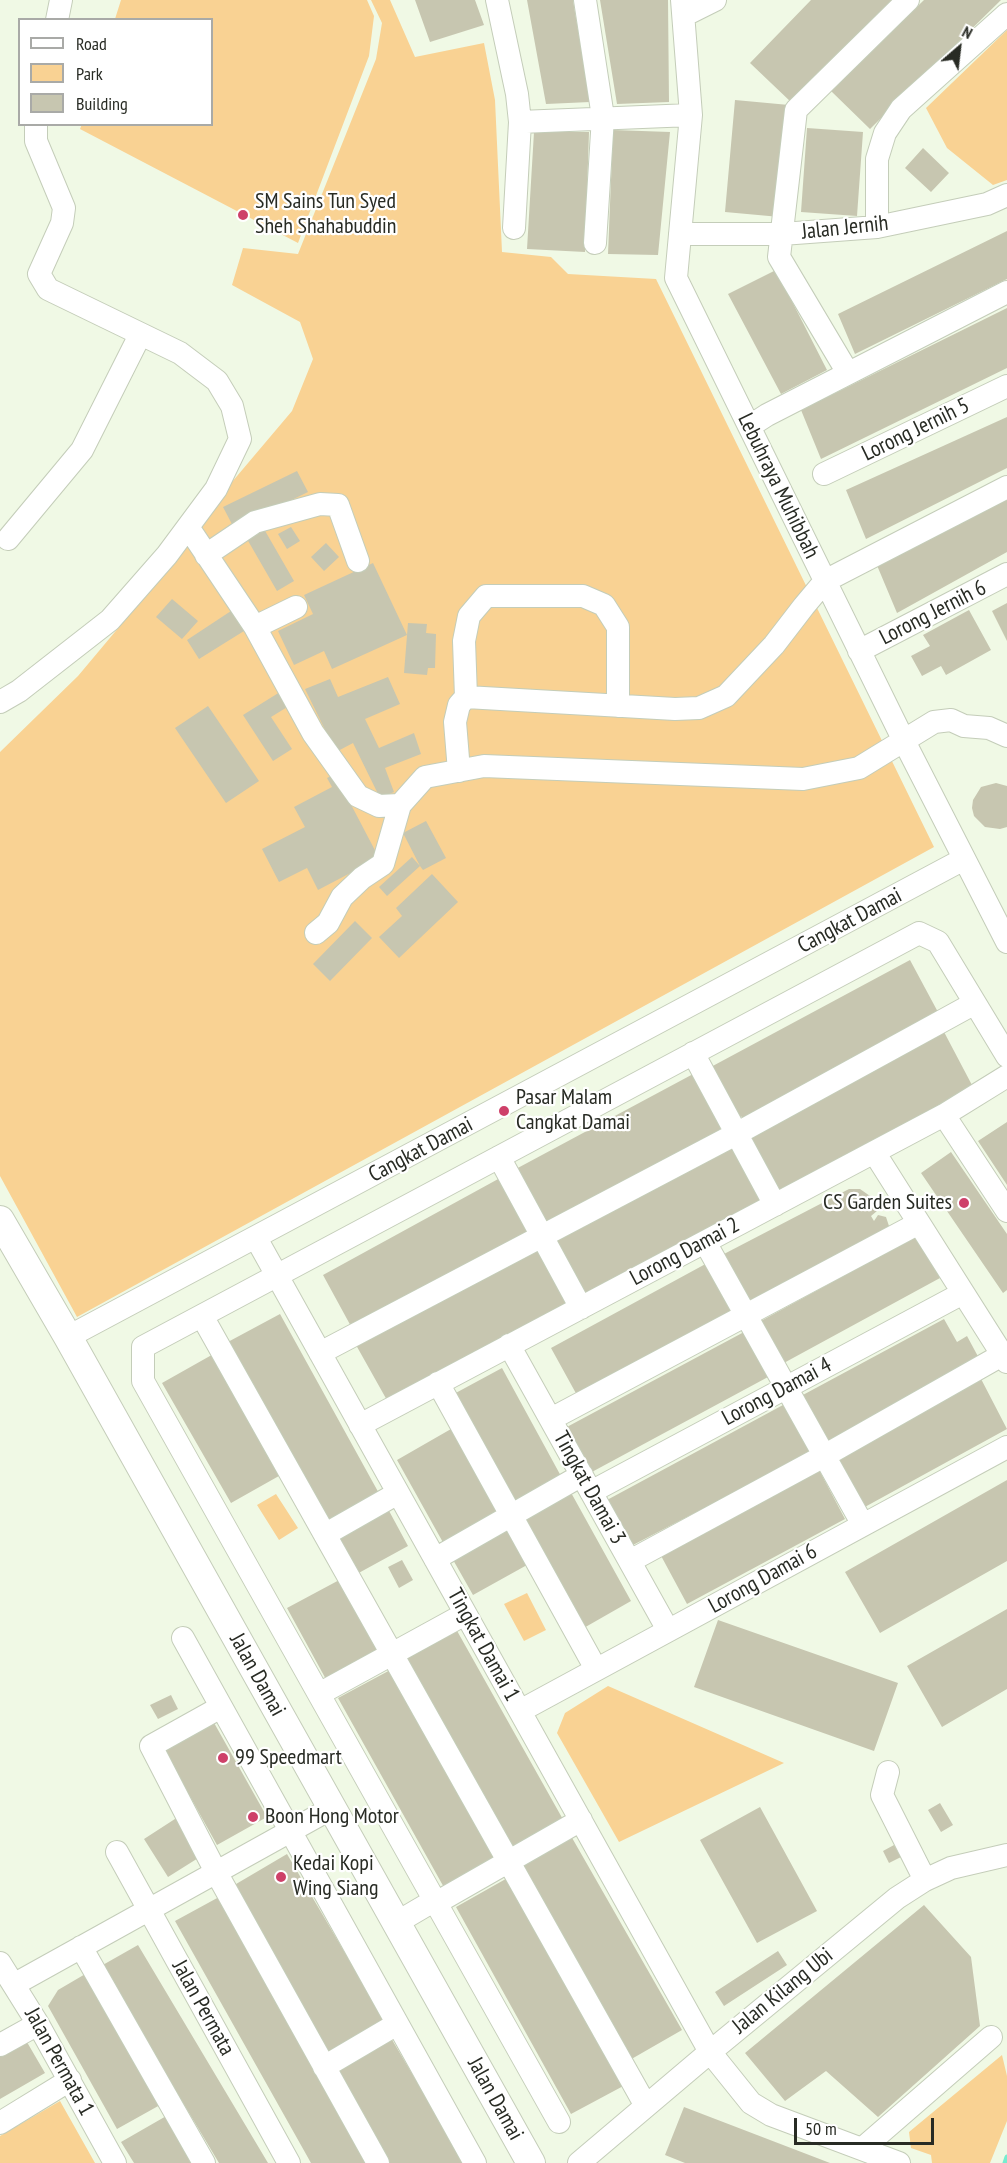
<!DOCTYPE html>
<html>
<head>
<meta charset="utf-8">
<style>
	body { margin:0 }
	#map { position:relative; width:1007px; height:2163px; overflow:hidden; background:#f0f9e5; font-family:"PT Sans Narrow",sans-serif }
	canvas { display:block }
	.legend { position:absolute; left:18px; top:18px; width:195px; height:108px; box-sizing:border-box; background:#fff; border:2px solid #a9aaa7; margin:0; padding:8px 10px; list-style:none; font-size:18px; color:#282b24 }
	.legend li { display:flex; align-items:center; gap:12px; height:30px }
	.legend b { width:30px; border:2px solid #a9aaa7 }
	.north { position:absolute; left:929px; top:18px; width:60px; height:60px; -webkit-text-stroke:4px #fff; paint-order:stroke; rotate:28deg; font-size:16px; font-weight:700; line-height:24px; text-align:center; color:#282b24 }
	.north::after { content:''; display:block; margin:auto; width:21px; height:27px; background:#282b24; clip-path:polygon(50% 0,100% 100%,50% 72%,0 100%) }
	.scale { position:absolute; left:794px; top:2118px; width:140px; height:27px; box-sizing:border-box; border:3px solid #282b24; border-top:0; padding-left:8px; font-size:18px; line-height:21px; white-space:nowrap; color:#282b24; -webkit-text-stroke:4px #fff; paint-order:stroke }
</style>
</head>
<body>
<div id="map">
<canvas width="1007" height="2163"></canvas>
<ul class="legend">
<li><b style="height:8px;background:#fff"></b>Road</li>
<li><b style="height:16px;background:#f9d293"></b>Park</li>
<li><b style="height:16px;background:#c7c6b0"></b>Building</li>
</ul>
<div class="north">N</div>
<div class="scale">50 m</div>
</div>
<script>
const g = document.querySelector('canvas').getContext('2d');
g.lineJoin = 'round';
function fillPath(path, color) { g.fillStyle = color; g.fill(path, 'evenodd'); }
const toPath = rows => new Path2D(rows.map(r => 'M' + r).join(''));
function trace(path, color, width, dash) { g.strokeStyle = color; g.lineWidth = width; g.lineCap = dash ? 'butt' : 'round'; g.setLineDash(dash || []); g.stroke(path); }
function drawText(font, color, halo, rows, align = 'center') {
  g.font = font + ' "PT Sans Narrow",sans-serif'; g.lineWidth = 4.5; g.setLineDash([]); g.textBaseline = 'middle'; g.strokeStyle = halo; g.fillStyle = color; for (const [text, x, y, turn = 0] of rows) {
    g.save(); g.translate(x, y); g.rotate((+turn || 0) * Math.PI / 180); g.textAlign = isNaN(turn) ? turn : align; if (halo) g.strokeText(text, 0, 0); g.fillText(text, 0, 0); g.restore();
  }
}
fillPath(toPath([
	[121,0,367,0,374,16,369,56,298,243,80,129,82,124,212,124,212,20,115,19],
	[371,0,390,0,415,57,484,43,495,100,502,252,551,257,568,274,656,279,934,847,77,1317,0,1176,0,752,78,676,135,608,210,508,292,411,313,359,300,322,232,285,243,248,298,254,376,59,382,23],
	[1007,30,1007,180,993,185,947,148,926,108],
	[276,1494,298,1528,279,1540,257,1505],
	[527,1593,546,1630,524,1641,504,1604],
	[608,1686,784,1763,619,1842,557,1733,565,1713],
	[1002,2055,1007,2076,1007,2121,990,2163,932,2163,931,2155,911,2148,909,2132],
	[60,2101,95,2163,0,2163,0,2136]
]), '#f9d293');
trace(toPath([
	[1005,2163,1007,2157]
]), '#76edcf', 5);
fillPath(toPath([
	[415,0,475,0,484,25,430,42],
	[527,0,573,0,590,102,546,104],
	[600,0,668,0,669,102,617,104],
	[811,0,894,0,792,103,750,63],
	[924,0,1001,0,870,129,831,91],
	[735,100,789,105,780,217,725,212],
	[807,128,863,132,857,216,801,212],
	[613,130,670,132,658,255,608,254],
	[534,132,589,132,585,252,527,249],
	[923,148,949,173,931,192,905,168],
	[1007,231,1007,279,855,354,838,314],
	[776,270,827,370,781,394,728,294],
	[1007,308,1007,368,821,459,801,410],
	[1007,417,1007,468,866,539,846,490],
	[297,471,308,492,234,528,223,507],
	[1007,493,1007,552,897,613,876,563],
	[291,527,300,541,287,549,278,534],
	[264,529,294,581,277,591,247,539],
	[326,543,339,557,324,571,311,557],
	[373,563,407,635,332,669,324,651,294,665,278,631,313,614,304,595],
	[172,599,198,621,182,639,156,617],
	[1007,603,1007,641,992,611],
	[969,610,991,650,946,675,941,666,922,676,911,656,930,646,923,635],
	[231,611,244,631,199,659,187,640],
	[408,623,427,624,426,633,436,634,435,668,428,668,427,675,404,673],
	[388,677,400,704,365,719,379,748,414,733,421,754,385,768,394,792,380,798,353,743,336,752,305,689,330,679,338,697],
	[280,692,289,706,271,717,292,749,273,761,243,715],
	[208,706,259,781,226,803,175,728],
	[335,774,379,858,318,890,307,868,279,882,262,849,305,827,294,807,332,787,327,778],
	[996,783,1007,786,1007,827,1000,829,985,827,974,816,972,808,973,800,981,787],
	[426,821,446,858,423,870,420,866,387,896,379,887,412,857,420,866,403,833],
	[432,874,458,902,399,958,379,937,402,916,396,908],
	[355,921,372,938,330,981,313,964],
	[910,960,939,1014,746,1118,735,1115,709,1068],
	[943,1030,973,1087,778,1192,750,1140,753,1131],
	[695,1073,722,1123,719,1132,550,1223,540,1218,514,1170],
	[1007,1122,1007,1185,978,1141],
	[726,1144,736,1148,765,1200,585,1297,555,1242,557,1235],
	[951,1152,1007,1234,1007,1290,1003,1293,921,1173],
	[500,1178,531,1232,353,1330,323,1275],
	[849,1189,860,1189,870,1196,877,1211,871,1216,874,1221,878,1215,886,1217,890,1229,754,1300,747,1298,724,1254],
	[917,1236,940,1278,782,1364,759,1322],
	[533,1250,538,1252,568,1306,388,1402,356,1345],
	[711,1261,734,1313,578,1397,551,1348],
	[280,1314,381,1497,328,1526,226,1343],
	[944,1319,957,1342,967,1336,981,1362,828,1445,801,1396],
	[744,1332,768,1377,590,1473,565,1428],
	[217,1352,286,1472,231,1503,162,1383],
	[502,1368,562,1478,512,1505,452,1395],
	[979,1375,1007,1429,863,1508,834,1455],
	[783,1405,814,1451,633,1545,607,1500],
	[451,1429,499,1516,445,1546,397,1460],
	[817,1466,845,1519,687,1604,659,1552],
	[1007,1480,1007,1561,880,1633,845,1572],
	[569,1489,631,1601,582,1629,519,1517],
	[388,1509,408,1546,355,1575,335,1539],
	[506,1528,527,1565,473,1595,452,1558],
	[402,1560,413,1580,399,1588,388,1567],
	[343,1578,385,1653,328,1683,287,1608],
	[1007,1609,1007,1689,942,1727,907,1666],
	[718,1620,898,1683,874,1751,694,1687],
	[456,1629,565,1823,511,1853,402,1660],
	[394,1668,502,1860,446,1891,338,1698],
	[171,1695,178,1709,158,1719,150,1705],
	[213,1721,267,1817,217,1845,163,1748],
	[940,1803,953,1825,941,1832,928,1810],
	[760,1807,817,1911,757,1943,700,1840],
	[178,1817,203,1855,168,1877,144,1839],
	[571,1836,682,2030,628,2061,517,1867],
	[894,1845,901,1857,889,1863,883,1851],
	[287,1854,385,2021,328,2054,231,1887],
	[511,1876,627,2084,571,2114,456,1907],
	[219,1897,368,2163,311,2163,175,1921],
	[924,1905,971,1957,980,2026,878,2117,826,2071,785,2101,745,2053],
	[138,1945,268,2163,219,2163,101,1966],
	[778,1951,787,1965,724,2006,715,1992],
	[87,1973,160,2105,117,2129,48,2006,58,1990],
	[24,2037,45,2073,0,2099,0,2051],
	[391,2038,465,2163,390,2163,335,2070],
	[684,2107,830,2163,685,2163,665,2155],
	[168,2115,196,2163,134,2163,121,2142]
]), '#c7c6b0');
const minor = toPath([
	[497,0,517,94,520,122,514,228],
	[585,0,603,117,595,243],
	[682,0,691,115,676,278,903,739,1007,942],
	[685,15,715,0],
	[57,20,61,0],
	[520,122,691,115],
	[877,227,877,159,885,133,901,109,1007,14],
	[680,234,782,234,877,227,987,204,1007,195],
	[848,373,779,257,796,110,908,0],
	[750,426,767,415,1007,292],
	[824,474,1007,386],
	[188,527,255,627,313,733,358,796,379,806,400,805],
	[8,539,82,450,140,335],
	[206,555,255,522,320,504,338,505,358,561],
	[255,627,296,607],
	[859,651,1007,574],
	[466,697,464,641,469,616,486,596,583,596,604,605,618,627,618,706],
	[0,702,19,691,110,620,167,555,216,489,240,439,232,406,217,381,180,353,48,289,39,274,62,223,64,208,36,141,36,124],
	[459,771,455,722,459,705,466,697,675,709,699,708,726,696,774,645,804,606,825,581,1007,487],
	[316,933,328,923,342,897,362,878,383,864,400,805,425,777,484,766,803,779,859,768,934,722,951,720,964,726,989,728,1007,736],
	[693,1053,775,1205],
	[944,1115,1007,1211],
	[874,1152,1007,1362],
	[499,1157,581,1308],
	[256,1238,710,2052,751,2103,771,2115,899,2163],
	[705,1242,863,1525],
	[202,1316,646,2106],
	[68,1337,964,859],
	[509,1345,668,1630],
	[320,1353,736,1134,975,1003],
	[438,1383,596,1669],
	[551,1419,919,1223],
	[360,1425,944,1115,1007,1076],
	[591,1492,963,1293],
	[326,1534,398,1493],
	[435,1559,582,1475],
	[630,1561,824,1456,1002,1355],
	[183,1638,475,2163],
	[319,1694,465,1614],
	[221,1707,151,1746,216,1872,378,2163],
	[520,1711,1007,1447],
	[888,1772,882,1795,925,1880],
	[117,1852,289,2163],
	[436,1903,581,1820],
	[396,1923,435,1900],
	[81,1947,204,2163],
	[0,1963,38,2024,115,2163],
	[15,1984,332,1808],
	[0,2045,38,2024],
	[324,2067,397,2024],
	[559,2122,143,1381,143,1347,919,933,938,942,1007,1056],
	[0,2123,70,2080],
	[863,2148,991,2037],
	[579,2163,710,2052,897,1898,925,1880,951,1868,1007,1855]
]);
const major = toPath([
	[0,1220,68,1337,531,2163]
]);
trace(minor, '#c4cdb9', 24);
trace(major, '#c4cdb9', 30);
trace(minor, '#fff', 22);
trace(major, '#fff', 28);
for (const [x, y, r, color] of [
	[243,215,6,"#ce4069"],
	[504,1111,6,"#ce4069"],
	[964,1203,6,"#ce4069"],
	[223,1758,6,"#ce4069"],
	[253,1817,6,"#ce4069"],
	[281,1877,6,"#ce4069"]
]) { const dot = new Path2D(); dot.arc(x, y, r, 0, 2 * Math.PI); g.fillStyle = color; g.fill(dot); trace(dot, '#fff', 2); }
drawText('22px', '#282b24', '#fff', [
	["SM Sains Tun Syed",255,202],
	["Sheh Shahabuddin",255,227],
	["Pasar Malam",516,1098],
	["Cangkat Damai",516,1123],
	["CS Garden Suites",952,1203,"right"],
	["99 Speedmart",235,1758],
	["Boon Hong Motor",265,1817],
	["Kedai Kopi",293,1864],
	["Wing Siang",293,1889]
], 'left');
drawText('22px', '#282b24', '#fff', [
	["Jalan Jernih",845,228,-6],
	["Lorong Jernih 5",916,430,-26],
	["Lebuhraya Muhibbah",778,486,64],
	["Lorong Jernih 6",933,613,-27],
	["Cangkat Damai",850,921,-28],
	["Cangkat Damai",421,1150,-28],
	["Lorong Damai 2",685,1252,-28],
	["Lorong Damai 4",777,1392,-28],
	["Tingkat Damai 3",589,1488,61],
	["Lorong Damai 6",763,1579,-29],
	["Tingkat Damai 1",483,1645,61],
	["Jalan Damai",257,1675,61],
	["Jalan Kilang Ubi",783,1991,-39],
	["Jalan Permata",203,2008,61],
	["Jalan Permata 1",59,2062,61],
	["Jalan Damai",495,2099,61]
]);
</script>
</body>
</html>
